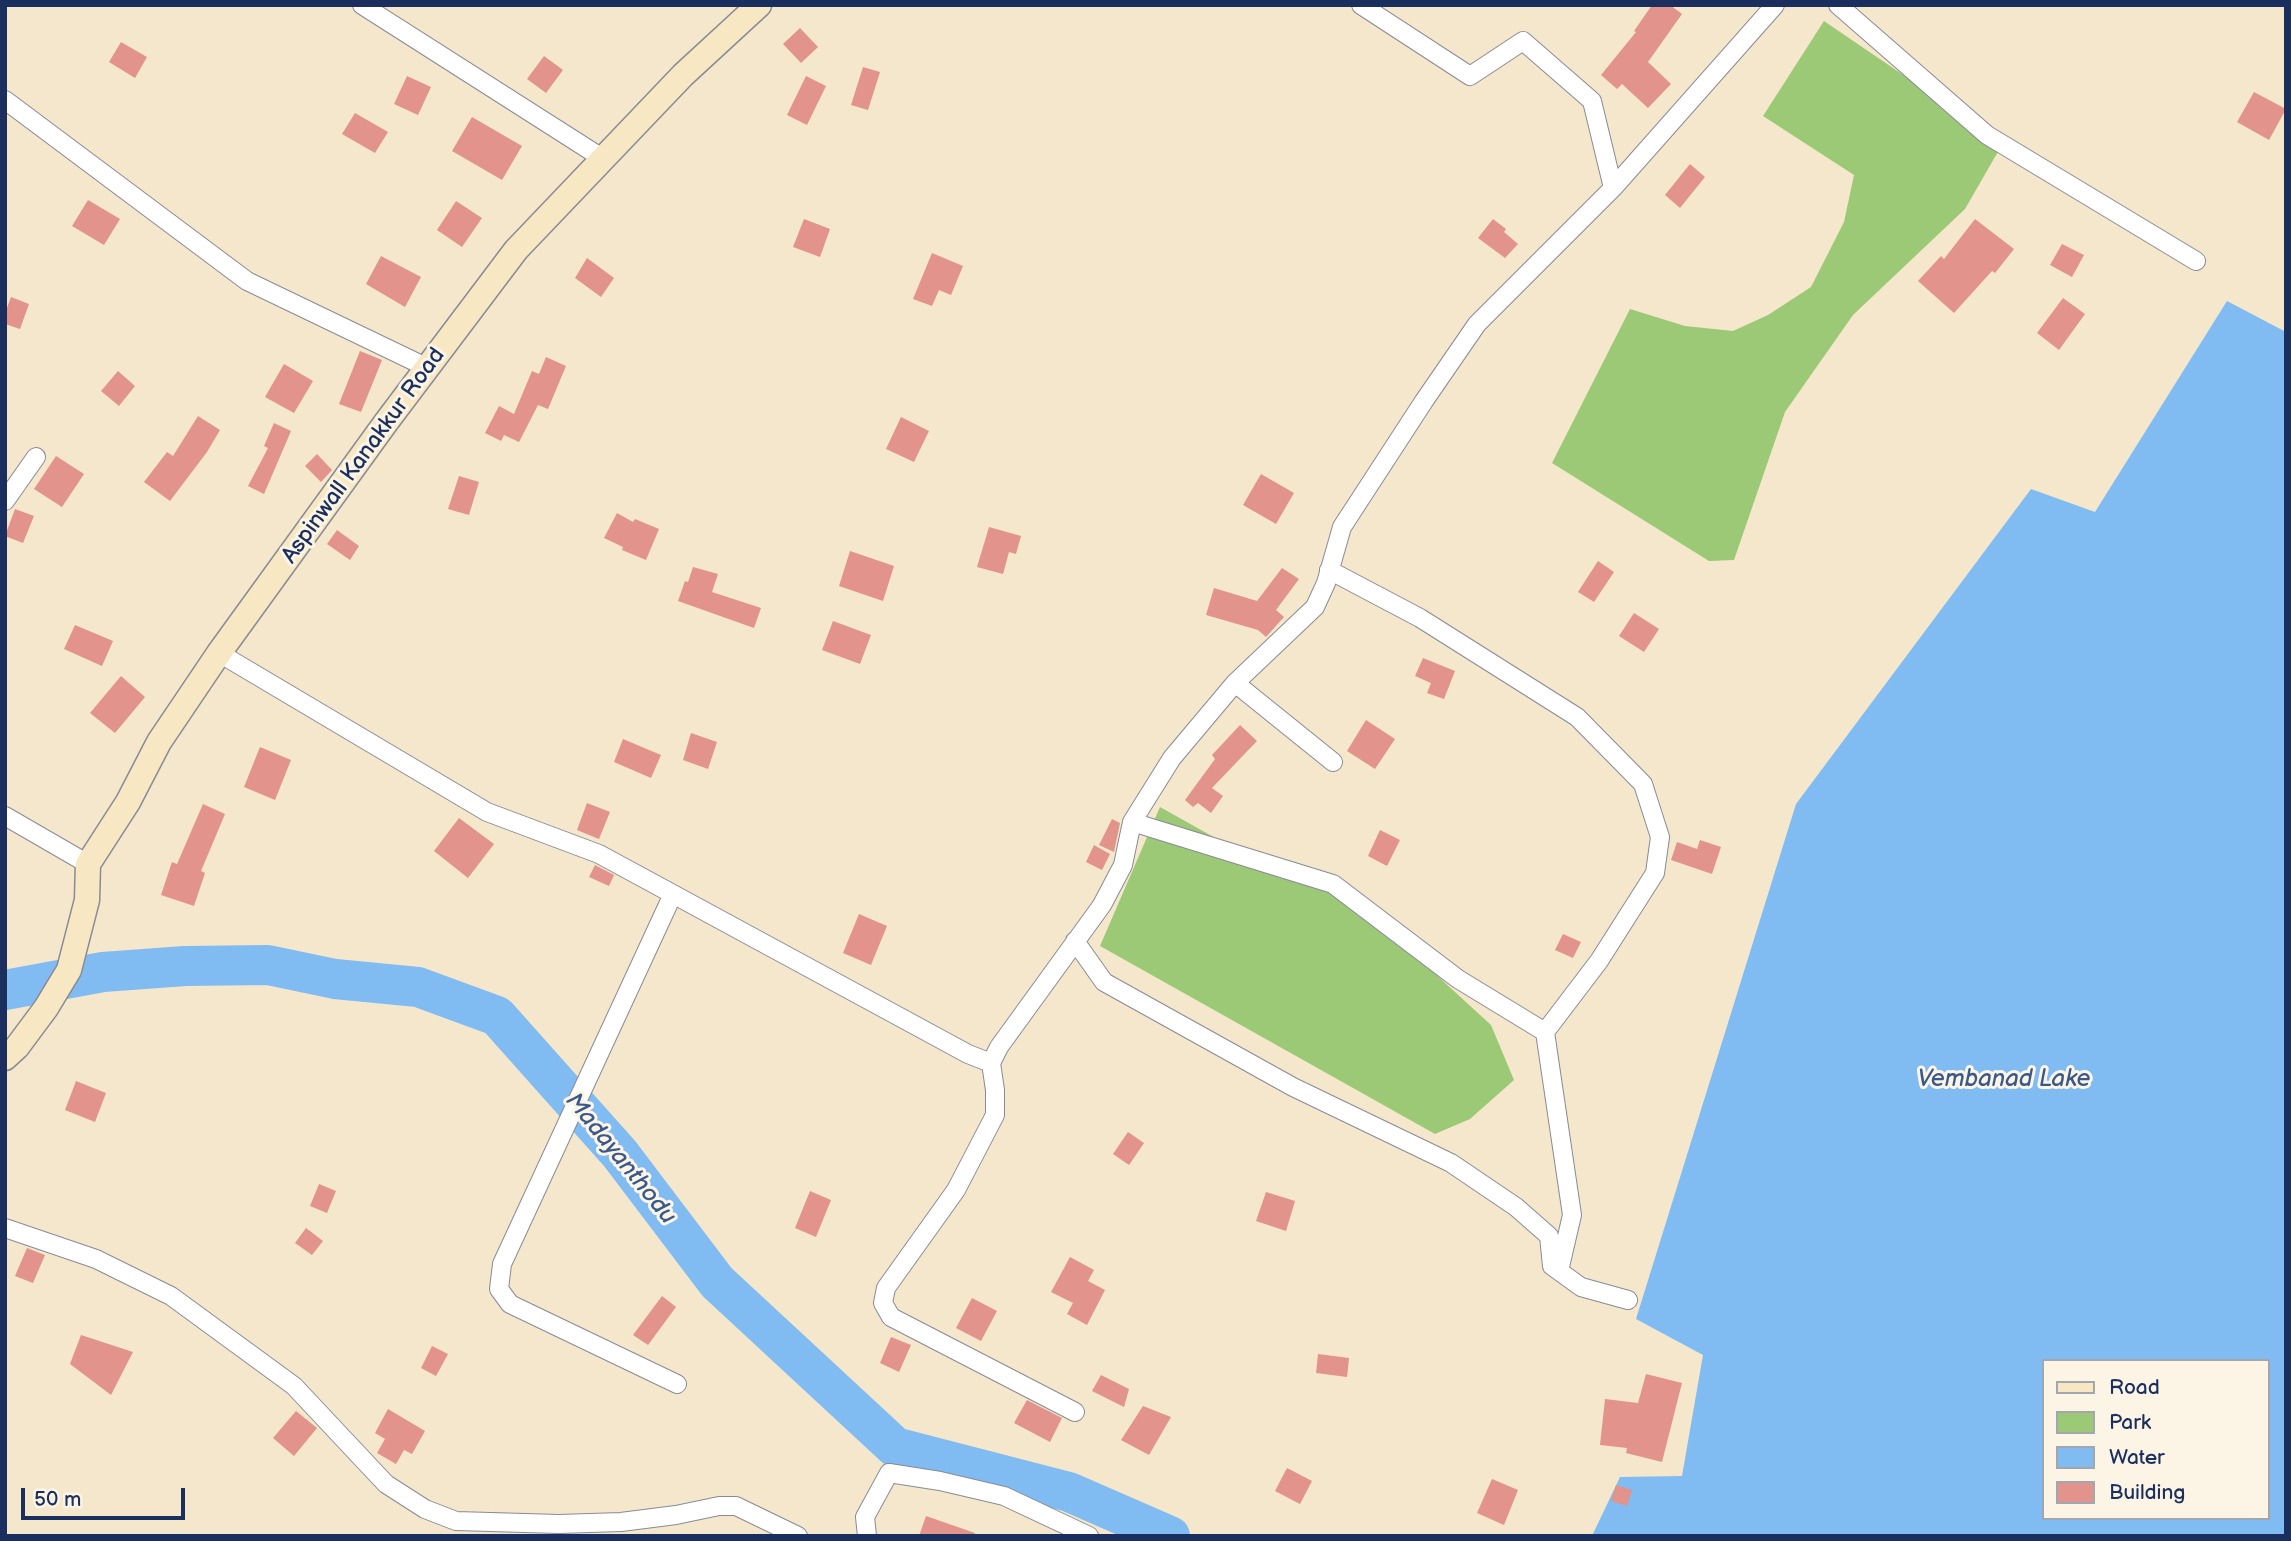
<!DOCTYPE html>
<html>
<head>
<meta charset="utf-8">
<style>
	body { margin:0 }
	#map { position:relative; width:2291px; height:1541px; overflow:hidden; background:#f5e7cc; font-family:"Balsamiq Sans",sans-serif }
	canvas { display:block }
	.frame { position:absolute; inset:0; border:7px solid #1b2f5e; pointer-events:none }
	.legend { position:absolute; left:2042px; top:1359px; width:228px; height:161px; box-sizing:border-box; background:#fcf5e5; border:2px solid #a2a6af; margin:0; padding:9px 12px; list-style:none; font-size:21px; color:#1b2f5e }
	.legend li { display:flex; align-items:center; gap:14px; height:35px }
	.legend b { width:35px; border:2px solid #a2a6af }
	.scale { position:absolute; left:21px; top:1488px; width:164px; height:32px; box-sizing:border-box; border:4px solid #1b2f5e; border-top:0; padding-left:9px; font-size:21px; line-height:24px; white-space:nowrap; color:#1b2f5e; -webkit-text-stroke:5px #fcf5e5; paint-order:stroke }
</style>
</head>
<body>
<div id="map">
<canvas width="2291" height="1541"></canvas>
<div class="frame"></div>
<ul class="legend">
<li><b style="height:9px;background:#f7e8c3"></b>Road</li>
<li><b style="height:19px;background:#9cc976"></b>Park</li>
<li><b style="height:19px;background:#80bbf2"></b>Water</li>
<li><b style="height:19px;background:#e2938b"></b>Building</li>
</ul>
<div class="scale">50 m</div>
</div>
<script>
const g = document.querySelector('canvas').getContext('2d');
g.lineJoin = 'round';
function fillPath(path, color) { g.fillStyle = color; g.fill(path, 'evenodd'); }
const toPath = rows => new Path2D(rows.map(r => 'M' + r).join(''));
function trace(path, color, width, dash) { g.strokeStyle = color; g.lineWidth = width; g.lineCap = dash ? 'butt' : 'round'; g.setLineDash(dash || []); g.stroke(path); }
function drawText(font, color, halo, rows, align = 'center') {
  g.font = font + ' "Balsamiq Sans",sans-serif'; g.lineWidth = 6; g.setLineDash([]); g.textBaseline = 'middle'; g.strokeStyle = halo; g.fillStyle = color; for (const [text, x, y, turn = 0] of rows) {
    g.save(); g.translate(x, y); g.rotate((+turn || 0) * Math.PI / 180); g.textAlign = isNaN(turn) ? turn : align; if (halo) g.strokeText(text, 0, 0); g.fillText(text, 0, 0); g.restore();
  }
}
fillPath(toPath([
	[1824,21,2003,143,1965,209,1853,315,1785,412,1734,560,1709,561,1552,463,1630,309,1685,326,1733,331,1768,315,1811,287,1844,222,1854,175,1763,116],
	[1160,807,1260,863,1359,904,1491,1025,1514,1080,1470,1119,1435,1134,1100,946]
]), '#9cc976');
fillPath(toPath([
	[2227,301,2286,332,2286,1536,1592,1536,1620,1477,1682,1476,1703,1355,1636,1319,1796,804,2031,489,2095,512],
	[2044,1361,2268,1361,2268,1518,2044,1518]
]), '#80bbf2');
trace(toPath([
	[5,990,103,972,185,966,268,965,335,979,418,987,497,1016,620,1154,717,1282,895,1447,1069,1492,1170,1536]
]), '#80bbf2', 40);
fillPath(toPath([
	[1652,5,1670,5,1682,14,1648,62,1671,84,1648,108,1622,84,1617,89,1601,75,1636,32,1634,31],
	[800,28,818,47,801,63,783,44],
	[121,42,147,57,135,78,109,62],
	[544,56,563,70,546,93,527,79],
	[863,67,880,72,868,110,851,105],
	[407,76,431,87,418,115,394,104],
	[806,76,826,86,807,125,787,115],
	[2254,92,2286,109,2269,140,2237,122],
	[355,113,388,132,375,153,342,134],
	[472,117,522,146,502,180,452,151],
	[1690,164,1705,177,1680,208,1665,195],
	[88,200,120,219,104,245,72,226],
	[456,201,482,218,462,247,437,230],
	[804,219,830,229,820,257,793,247],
	[1493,219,1506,229,1504,232,1518,244,1505,258,1478,238],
	[1975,219,2014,249,1995,273,1992,271,1954,313,1918,281,1941,256,1944,259],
	[2062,244,2084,255,2072,277,2050,265],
	[932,253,963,266,951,295,939,290,932,306,913,299],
	[381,256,421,277,405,307,366,284],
	[587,258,614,278,601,297,575,278],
	[11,297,29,304,20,329,5,324,5,313],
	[2063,298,2085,314,2059,350,2037,333],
	[360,351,382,360,361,412,339,404],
	[546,357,566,366,548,409,538,405,519,442,504,435,501,441,485,433,499,406,514,414,532,371,539,374],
	[284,364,313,381,294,413,265,397],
	[118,371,135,386,119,406,101,391],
	[198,416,220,430,207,452,170,501,144,482,167,452,173,456],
	[901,417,929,431,914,462,886,449],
	[274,423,291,431,264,494,248,486,268,448,264,446],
	[317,454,332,470,321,482,305,466],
	[56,456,84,474,62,507,34,489],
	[1261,474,1294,493,1276,524,1243,505],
	[459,476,479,482,469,515,448,509],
	[15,509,34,516,23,543,5,536],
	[617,513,633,522,635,519,659,529,646,560,622,550,623,547,604,538],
	[989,527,1021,536,1016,554,1009,552,1003,574,977,567],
	[337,530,359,546,350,560,327,544],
	[850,551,894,566,883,601,839,586],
	[1598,561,1614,572,1594,602,1578,592],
	[693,567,718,574,712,592,761,608,754,628,678,601,685,581,688,582],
	[1282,568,1299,579,1276,610,1284,617,1266,637,1258,630,1206,615,1214,588,1257,601],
	[1634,613,1659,629,1644,652,1619,636],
	[833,621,871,635,860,664,822,650],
	[75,625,113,641,102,666,64,649],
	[1423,658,1455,671,1444,699,1427,693,1431,683,1415,676],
	[121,676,145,697,115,733,90,713],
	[1366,720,1395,739,1375,769,1347,751],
	[1240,725,1257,741,1212,788,1223,796,1211,813,1198,803,1193,807,1185,800,1215,759,1212,755],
	[691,733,717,742,708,769,683,760],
	[623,739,661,755,651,778,614,762],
	[260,747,291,760,275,800,244,787],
	[587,803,610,812,599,839,577,830],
	[203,804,225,814,201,871,205,873,194,906,161,895,172,862,177,864],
	[459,818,494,844,468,878,434,851],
	[1112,819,1120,823,1114,852,1099,845],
	[1380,830,1400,840,1387,866,1368,856],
	[1700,840,1721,847,1712,874,1671,860,1677,842,1697,849],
	[1094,845,1110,854,1102,870,1086,862],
	[595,865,614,875,609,886,589,877],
	[859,914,887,926,871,965,843,953],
	[1563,934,1581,942,1573,958,1555,950],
	[76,1081,106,1093,95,1122,65,1110],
	[1128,1132,1144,1143,1129,1165,1113,1154],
	[319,1184,336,1191,327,1213,310,1206],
	[810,1191,831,1200,816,1237,795,1228],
	[1266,1192,1295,1201,1286,1231,1256,1221],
	[306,1228,323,1241,312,1255,295,1243],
	[27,1248,45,1255,33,1283,15,1276],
	[1070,1257,1094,1270,1088,1281,1105,1290,1087,1325,1067,1314,1073,1303,1051,1292],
	[662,1296,676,1307,648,1345,633,1335],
	[972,1298,997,1311,981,1341,956,1328],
	[81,1335,133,1352,111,1395,70,1364],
	[891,1337,911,1345,899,1372,880,1363],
	[432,1346,448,1354,436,1376,421,1368],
	[1318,1354,1349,1358,1347,1377,1316,1373],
	[1646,1374,1682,1383,1662,1462,1626,1453,1627,1448,1600,1445,1605,1399,1638,1403],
	[1101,1375,1129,1389,1124,1407,1092,1391],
	[1027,1400,1062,1418,1050,1442,1014,1423],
	[1143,1406,1171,1417,1149,1455,1121,1440],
	[388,1409,425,1431,412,1454,404,1450,396,1464,377,1453,385,1439,375,1433],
	[296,1411,317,1428,294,1456,273,1438],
	[1287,1468,1312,1481,1300,1504,1275,1491],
	[1492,1479,1518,1490,1504,1525,1477,1513],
	[1616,1485,1632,1490,1627,1506,1611,1501],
	[926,1516,975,1533,974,1536,919,1536]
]), '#e2938b');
const street = toPath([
	[362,5,602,158],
	[1361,5,1470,76,1523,41,1592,101,1613,188],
	[1838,5,1987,135,2196,261],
	[5,100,247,281,428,368],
	[5,501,36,457],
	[1329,570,1420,618,1577,717,1643,784,1660,837,1655,873,1599,961,1545,1032,1572,1215,1559,1271],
	[219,653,487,812,599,854,968,1054,991,1063,999,1047,1102,905,1123,865,1132,822,1172,758,1235,683,1315,607,1326,583,1342,527,1424,401,1477,324,1613,188,1775,5],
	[1235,683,1333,762],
	[5,816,88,864],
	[1132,822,1333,884,1458,979,1545,1032],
	[673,894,502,1264,499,1289,510,1304,677,1384],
	[1075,941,1104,982,1293,1087,1451,1163,1516,1207,1549,1236,1552,1266,1581,1287,1628,1300],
	[991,1063,995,1090,995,1115,956,1190,886,1288,883,1303,891,1317,1075,1412],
	[5,1228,96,1259,171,1296,294,1386,386,1484,425,1509,456,1521,559,1524,621,1522,676,1515,719,1506,736,1506,798,1536],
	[867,1536,865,1517,889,1473,940,1481,1004,1496,1089,1536]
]);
const secondary = toPath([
	[5,1058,17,1047,46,1008,69,970,87,900,88,864,128,802,159,742,219,653,387,421,516,250,683,75,759,5]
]);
trace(street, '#888b95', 20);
trace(secondary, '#888b95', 27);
trace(street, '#fff', 18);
trace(secondary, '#f7e8c3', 24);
drawText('23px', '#1b2f5e', '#fcf5e5', [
	["Aspinwall Kanakkur Road",364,456,-54]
]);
drawText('italic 24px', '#39598a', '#fcf5e5', [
	["Vembanad Lake",2004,1080],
	["Madayanthodu",620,1159,51]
]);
</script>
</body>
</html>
